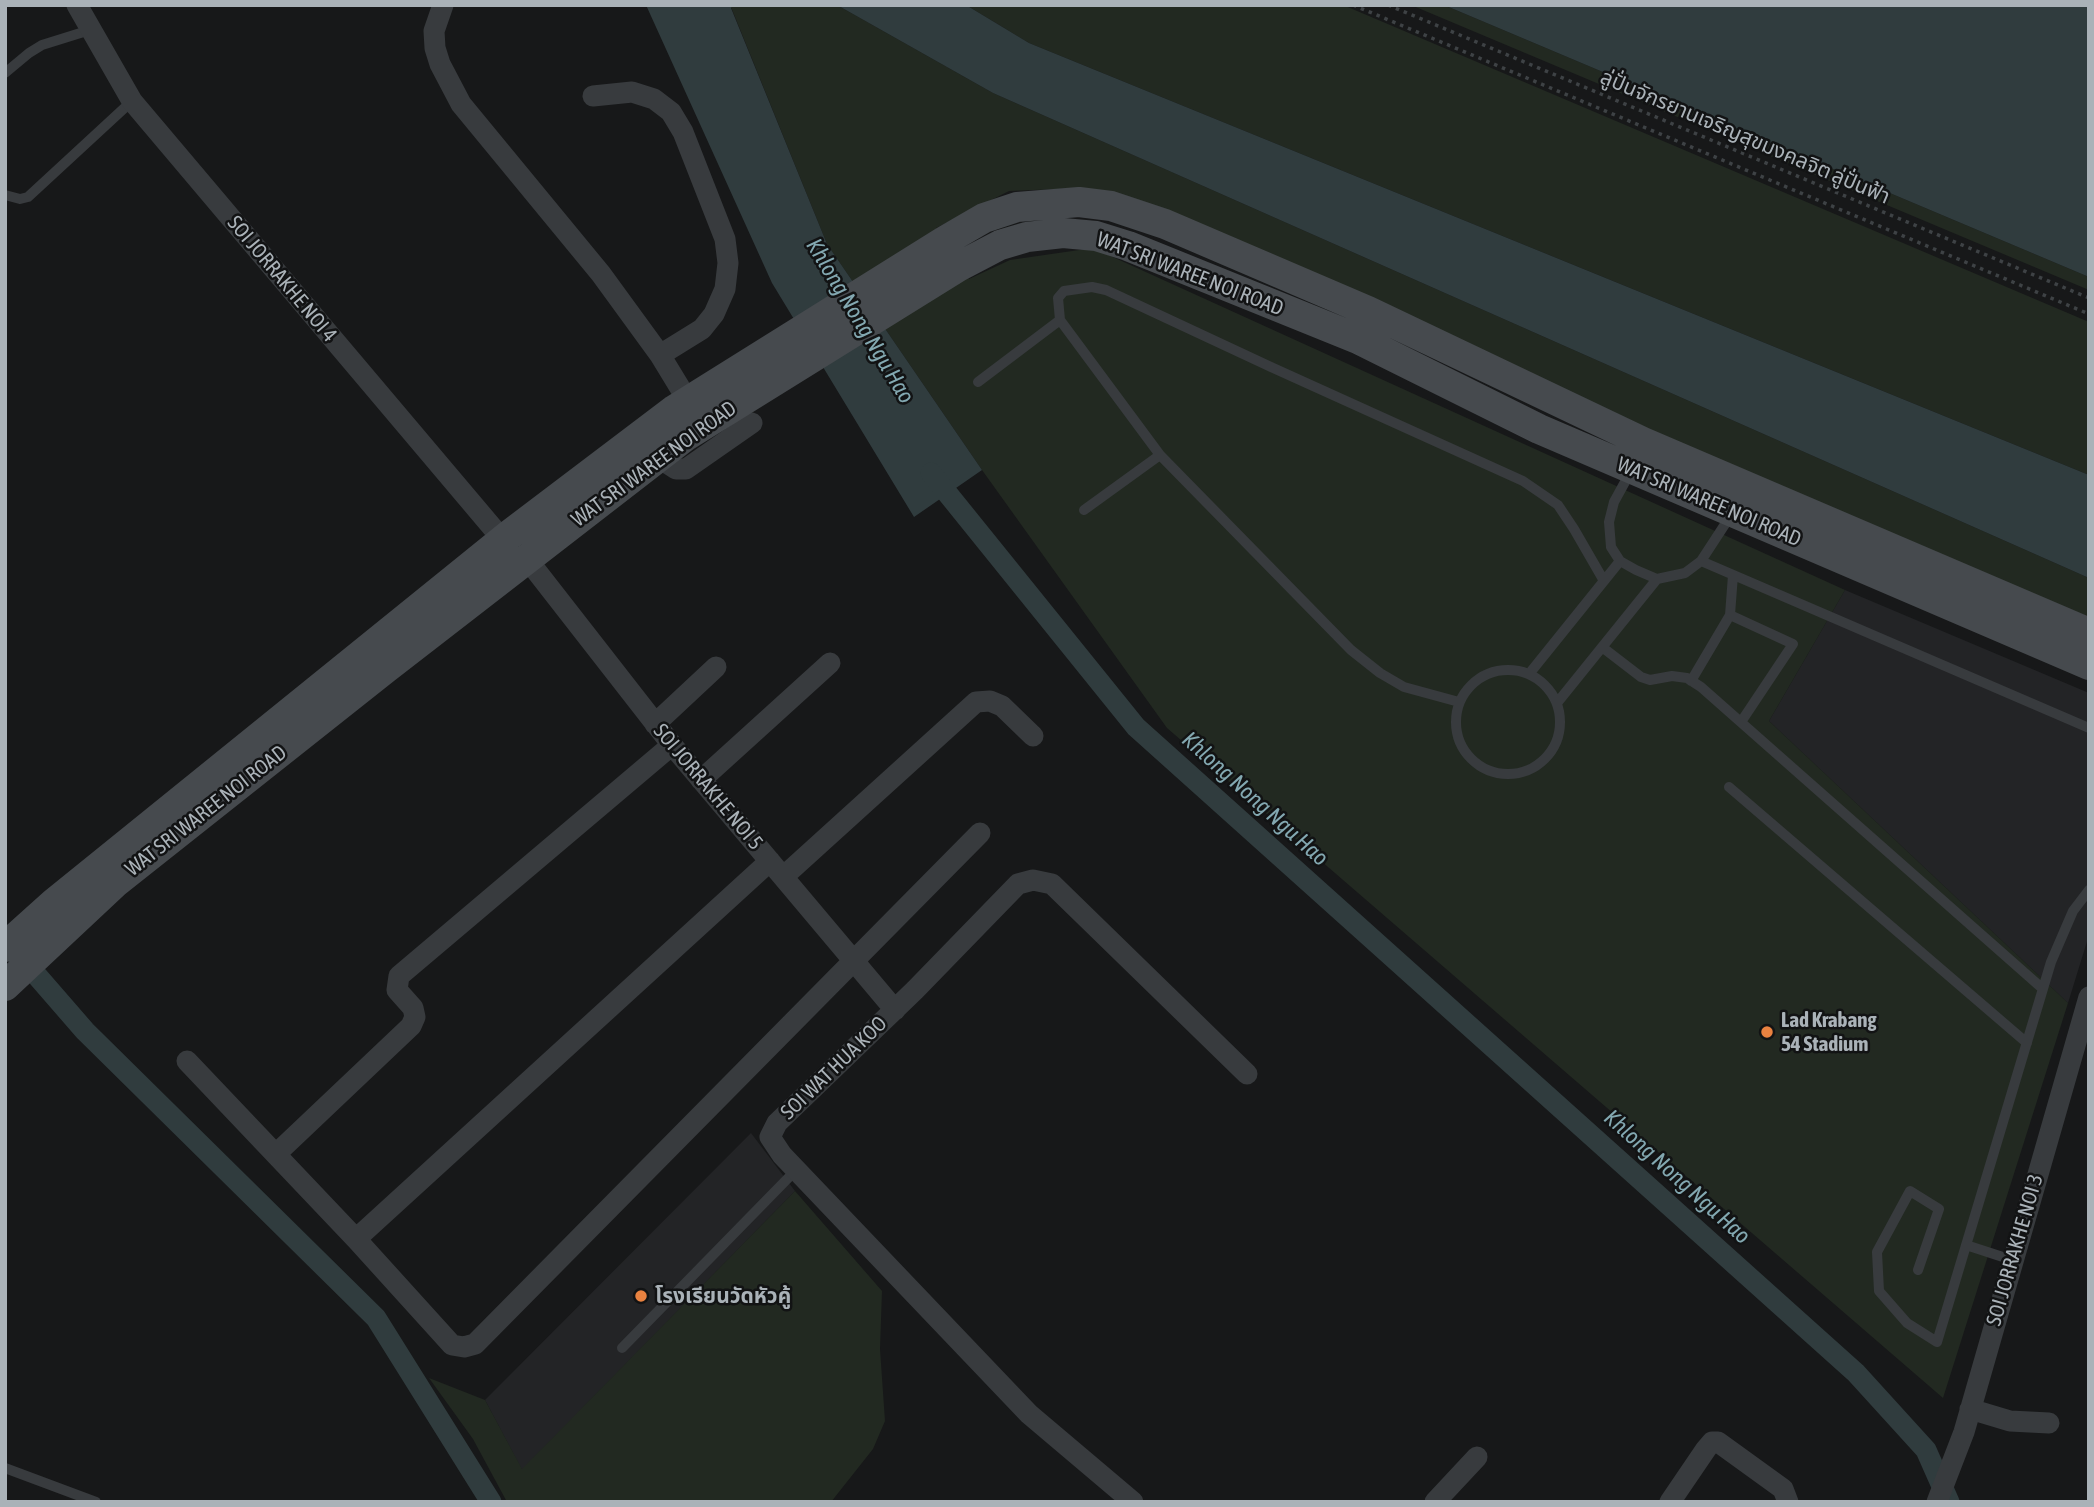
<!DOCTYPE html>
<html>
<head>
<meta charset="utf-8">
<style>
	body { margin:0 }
	#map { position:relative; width:2094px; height:1507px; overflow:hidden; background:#171819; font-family:"Asap Condensed",sans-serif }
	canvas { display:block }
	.frame { position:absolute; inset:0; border:7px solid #aab2b8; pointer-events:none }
</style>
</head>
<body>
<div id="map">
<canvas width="2094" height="1507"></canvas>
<div class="frame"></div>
</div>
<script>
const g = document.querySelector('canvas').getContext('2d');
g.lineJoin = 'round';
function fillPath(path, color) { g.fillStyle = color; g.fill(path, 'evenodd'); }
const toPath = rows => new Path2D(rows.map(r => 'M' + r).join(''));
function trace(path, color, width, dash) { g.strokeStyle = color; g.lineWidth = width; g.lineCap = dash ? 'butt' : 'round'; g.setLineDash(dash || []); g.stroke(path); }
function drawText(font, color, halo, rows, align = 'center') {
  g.font = font + ' "Asap Condensed","Noto Sans Thai",sans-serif'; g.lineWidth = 5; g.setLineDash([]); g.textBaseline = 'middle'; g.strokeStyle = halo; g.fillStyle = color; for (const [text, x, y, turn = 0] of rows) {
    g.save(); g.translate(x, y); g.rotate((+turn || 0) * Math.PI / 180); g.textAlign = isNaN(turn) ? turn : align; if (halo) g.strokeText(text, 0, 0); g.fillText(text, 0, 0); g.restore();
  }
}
fillPath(toPath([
	[1845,590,2089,693,2089,935,2068,1003,1769,721],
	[751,1133,795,1191,522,1470,485,1400]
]), '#232426');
fillPath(toPath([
	[733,5,837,5,993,93,2089,578,2089,630,1084,188,1009,191,936,228,969,279,1010,260,1093,248,1845,590,1769,721,2068,1003,1943,1398,1167,728,982,470,827,244,731,7],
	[966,5,1343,5,2089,322,2089,475,1029,43],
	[1411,5,1444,5,2089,277,2089,290],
	[795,1191,882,1291,880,1349,885,1421,873,1449,831,1502,507,1502,473,1439,429,1378,485,1400,522,1469]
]), '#222921');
fillPath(toPath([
	[646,5,733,5,731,8,827,244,982,470,914,517,772,283],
	[837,5,966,5,1029,43,2089,475,2089,578,993,93],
	[1444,5,2089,5,2089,277]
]), '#303c3e');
trace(toPath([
	[931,473,1136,727,1856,1373,1926,1450,1949,1502],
	[19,955,85,1031,376,1318,491,1502]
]), '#303c3e', 21);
trace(toPath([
	[1353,5,2089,314],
	[1388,5,2089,298]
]), '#3e4245', 3.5, [3.5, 5]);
trace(toPath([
	[5,73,29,53,42,45,90,30],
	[5,195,20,199,28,197,132,101],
	[978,382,1060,320],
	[1631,471,1614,502,1609,522,1611,547,1620,561,1636,570,1657,579,1685,573,1701,561,1731,515],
	[1084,510,1160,455],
	[1701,561,2089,728],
	[1730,615,1793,644,1741,722],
	[1602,647,1641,677,1650,680,1672,676,1687,678,1701,687,2043,989],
	'1456 722a52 52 0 1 1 104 0a52 52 0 1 1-104 0Z',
	[1529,674,1620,561],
	[1691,681,1730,615,1733,575],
	[1459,702,1404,687,1380,673,1351,650,1160,455,1060,320,1058,298,1064,291,1092,287,1106,290,1271,367,1523,481,1558,505,1574,529,1604,581],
	[1557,703,1657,579],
	[1729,787,2027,1043],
	[1966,1245,2012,1260],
	[1918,1270,1939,1209,1910,1191,1877,1252,1879,1291,1907,1323,1937,1342,2051,962,2073,911,2089,890],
	[622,1348,796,1170],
	[5,1468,96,1502]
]), '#383b3e', 10);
trace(toPath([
	[77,5,132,101,503,540],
	[443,5,434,31,435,48,440,64,461,104,601,274,660,355,688,401],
	[593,96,632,92,654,99,671,112,683,132,725,239,728,263,725,289,714,314,702,329,660,355],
	[659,458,676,469,686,469,752,423],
	[527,559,672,745,895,1010],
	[655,724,716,667],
	[701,780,830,663],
	[783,877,976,702,990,701,1002,706,1033,736],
	[187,1061,356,1239,452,1345,464,1347,475,1344,980,833],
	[276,1154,411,1026,415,1017,413,1008,397,990,399,976,672,745],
	[356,1239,770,861],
	[1970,1409,2010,1421,2049,1423],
	[1133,1502,1029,1414,782,1155,770,1137,777,1123,915,990,1018,884,1033,880,1052,884,1247,1074],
	[1435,1502,1477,1457],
	[1670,1502,1706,1449,1712,1442,1718,1442,1783,1489,1788,1502],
	[1937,1502,1964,1432,2089,997]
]), '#383b3e', 21);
trace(toPath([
	[5,947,54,903,509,535,674,410,946,240,984,218,1017,207,1079,202,1111,206,1165,224,1368,311,1643,442,2089,633],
	[5,986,115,883,385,669,686,436,958,267,1000,245,1027,237,1063,233,1096,236,1128,246,1358,339,1539,429,2089,665]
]), '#464a4e', 30);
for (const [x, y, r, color] of [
	[1767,1032,7,"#e98240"],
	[641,1296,7,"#e98240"]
]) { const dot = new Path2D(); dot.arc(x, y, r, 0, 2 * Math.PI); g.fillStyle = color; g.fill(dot); trace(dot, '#121314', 2.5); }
drawText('21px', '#aab2b8', '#121314', [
	["ลู่ปั่นจักรยานเจริญสุขมงคลจิต ลู่ปั่นฟ้า",1745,137,23],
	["WAT SRI WAREE NOI ROAD",1190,274,21],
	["SOI JORRAKHE NOI 4",282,279,50],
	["WAT SRI WAREE NOI ROAD",654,464,-36],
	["WAT SRI WAREE NOI ROAD",1709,502,23],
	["SOI JORRAKHE NOI 5",708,787,50],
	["WAT SRI WAREE NOI ROAD",206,811,-38],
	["SOI WAT HUA KOO",834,1068,-44],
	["SOI JORRAKHE NOI 3",2015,1250,-74]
]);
drawText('bold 21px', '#aab2b8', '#121314', [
	["Lad Krabang",1781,1020],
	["54 Stadium",1781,1044],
	["โรงเรียนวัดหัวคู้",655,1296]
], 'left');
drawText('italic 23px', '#83a8b1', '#121314', [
	["Khlong Nong Ngu Hao",860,321,59],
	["Khlong Nong Ngu Hao",1255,799,42],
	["Khlong Nong Ngu Hao",1677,1177,42]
]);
</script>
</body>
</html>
